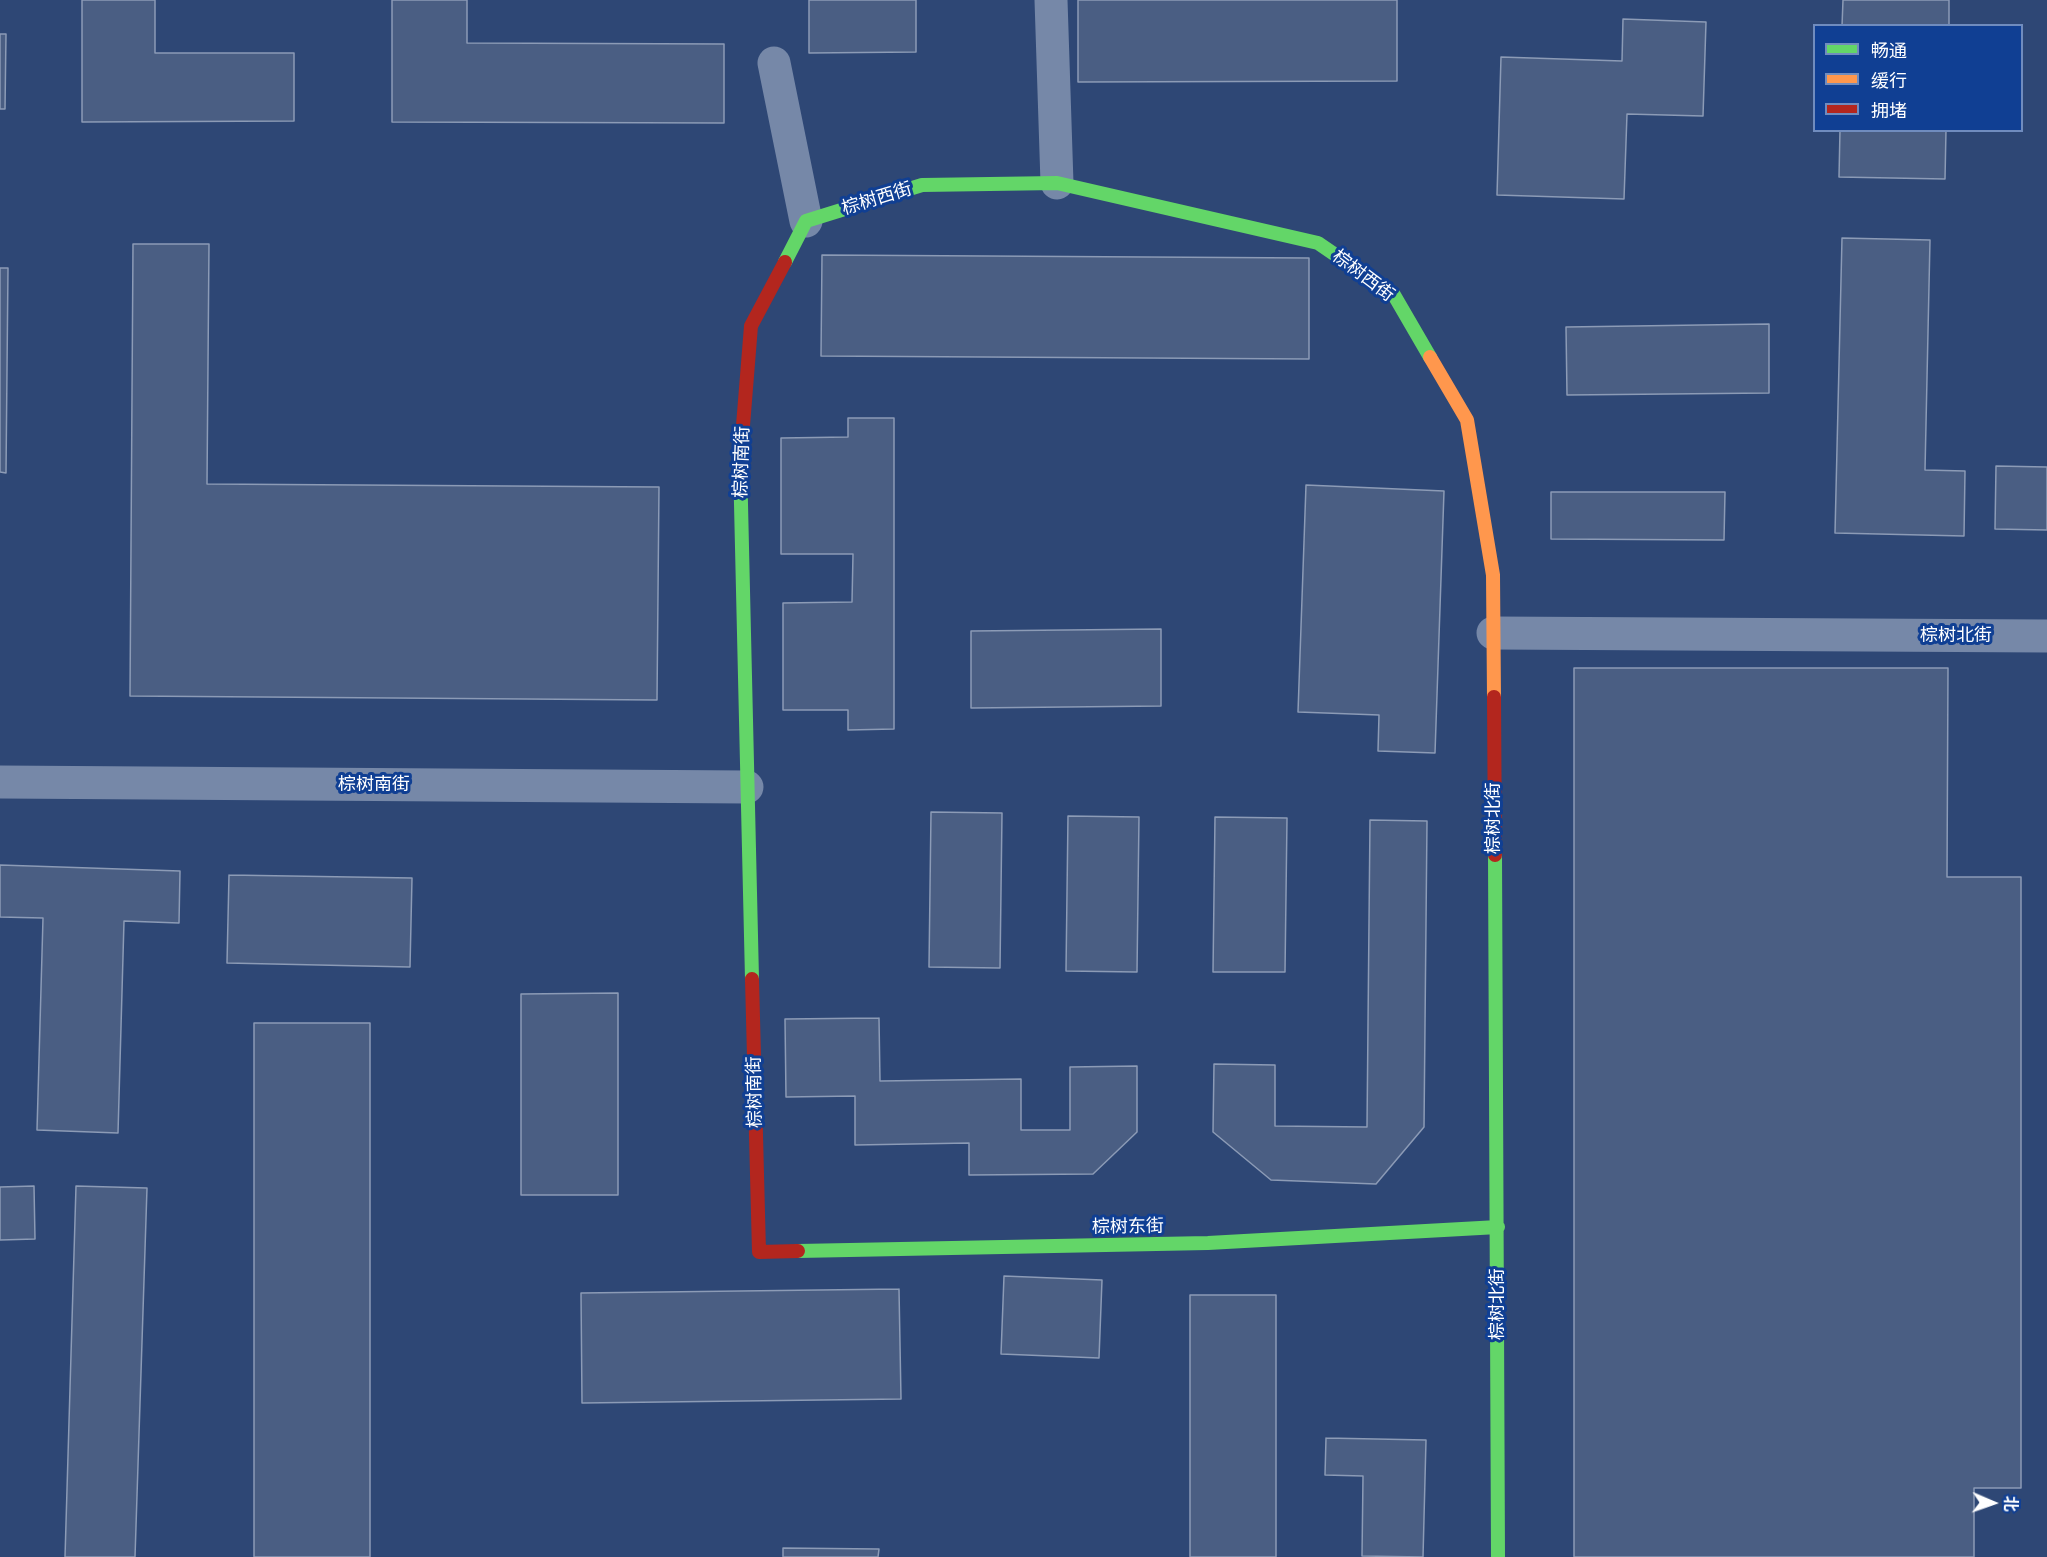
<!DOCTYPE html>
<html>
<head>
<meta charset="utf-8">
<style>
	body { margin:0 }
	#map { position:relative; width:2047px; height:1557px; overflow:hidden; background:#2e4775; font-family:"PT Sans Narrow","Noto Sans SC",sans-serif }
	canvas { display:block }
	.legend { position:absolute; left:1813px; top:24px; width:210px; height:108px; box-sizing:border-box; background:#103f93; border:2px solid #708cbe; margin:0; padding:8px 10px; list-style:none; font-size:18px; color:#fff }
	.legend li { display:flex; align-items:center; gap:12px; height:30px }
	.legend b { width:30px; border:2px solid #708cbe }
	.north { position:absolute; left:1963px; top:1473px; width:60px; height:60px; -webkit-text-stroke:4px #103f93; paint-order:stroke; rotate:92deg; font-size:16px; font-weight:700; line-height:24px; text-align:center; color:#fff }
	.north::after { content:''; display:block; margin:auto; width:21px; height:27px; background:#fff; clip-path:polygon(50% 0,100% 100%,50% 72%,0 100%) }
</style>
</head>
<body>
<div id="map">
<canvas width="2047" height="1557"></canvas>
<ul class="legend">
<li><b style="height:8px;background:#63d668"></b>畅通</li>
<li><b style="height:8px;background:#ff974d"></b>缓行</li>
<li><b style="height:8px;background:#b3261e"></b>拥堵</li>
</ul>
<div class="north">北</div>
</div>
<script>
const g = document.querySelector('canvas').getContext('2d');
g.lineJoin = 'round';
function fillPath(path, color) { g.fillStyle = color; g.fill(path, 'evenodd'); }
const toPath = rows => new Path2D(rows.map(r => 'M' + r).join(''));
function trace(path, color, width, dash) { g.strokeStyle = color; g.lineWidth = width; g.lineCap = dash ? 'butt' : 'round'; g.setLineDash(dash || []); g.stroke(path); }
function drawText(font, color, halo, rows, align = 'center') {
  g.font = font + ' "PT Sans Narrow","Noto Sans SC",sans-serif'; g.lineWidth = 6; g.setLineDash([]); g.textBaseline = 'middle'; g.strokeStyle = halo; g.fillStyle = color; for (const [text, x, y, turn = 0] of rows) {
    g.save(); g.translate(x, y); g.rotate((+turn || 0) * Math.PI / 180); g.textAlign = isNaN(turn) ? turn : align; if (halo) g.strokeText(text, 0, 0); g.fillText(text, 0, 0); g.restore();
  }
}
const building = toPath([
	[82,0,155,0,155,53,294,53,294,121,82,122,82,0],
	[392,0,467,0,467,43,724,44,724,123,392,122,392,0],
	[809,0,916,0,916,52,809,53,809,0],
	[1078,0,1397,0,1397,81,1078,82,1078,0],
	[1843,0,1949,0,1949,26,1842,26,1843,0],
	[1623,19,1706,22,1703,116,1627,114,1624,199,1497,195,1501,57,1622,61,1623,19],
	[0,34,6,34,5,109,0,109,0,34],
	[1840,130,1946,130,1945,179,1839,177,1840,130],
	[1842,238,1930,240,1925,470,1965,471,1964,536,1835,533,1842,238],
	[133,244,209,244,207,484,659,487,657,700,130,696,133,244],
	[822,255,1309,258,1309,359,821,356,822,255],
	[0,268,8,268,6,473,0,472,0,268],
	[1769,324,1769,393,1567,395,1566,327,1769,324],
	[848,418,894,418,894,729,848,730,848,710,783,710,783,603,852,602,853,554,781,554,781,438,848,437,848,418],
	[1996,466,2047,467,2047,530,1995,529,1996,466],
	[1306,485,1444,491,1435,753,1378,751,1379,715,1298,712,1306,485],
	[1551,492,1725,492,1724,540,1551,539,1551,492],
	[1161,629,1161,706,971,708,971,631,1161,629],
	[1574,668,1948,668,1947,877,2021,877,2021,1488,1974,1488,1974,1557,1574,1557,1574,668],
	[931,812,1002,813,1000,968,929,967,931,812],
	[1068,816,1139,817,1137,972,1066,971,1068,816],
	[1215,817,1287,818,1285,972,1213,972,1215,817],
	[1370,820,1427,821,1424,1127,1376,1184,1271,1180,1213,1132,1214,1064,1275,1065,1275,1126,1367,1127,1370,820],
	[0,865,180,871,179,923,124,921,118,1133,37,1130,43,918,0,917,0,865],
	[229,875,412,878,410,967,227,963,229,875],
	[618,993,618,1195,521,1195,521,994,618,993],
	[879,1018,880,1081,1021,1079,1021,1130,1070,1130,1070,1067,1137,1066,1137,1132,1093,1174,969,1175,969,1143,855,1145,855,1096,786,1097,785,1019,879,1018],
	[254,1023,370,1023,370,1557,254,1557,254,1023],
	[34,1186,35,1239,0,1240,0,1187,34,1186],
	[76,1186,147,1188,135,1557,65,1557,76,1186],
	[1004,1276,1102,1280,1099,1358,1001,1354,1004,1276],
	[899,1289,901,1399,582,1403,581,1293,899,1289],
	[1190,1295,1276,1295,1276,1557,1190,1557,1190,1295],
	[1326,1438,1426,1440,1423,1557,1362,1556,1363,1476,1325,1475,1326,1438],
	[783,1548,879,1549,878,1557,783,1557,783,1548]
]);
fillPath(building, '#4a5e83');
trace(building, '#8c9bb6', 1.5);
trace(toPath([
	[1051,0,1057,183],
	[774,63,806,221],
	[1493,633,2047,636],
	[0,782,747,787]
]), '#7688a8', 33);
trace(toPath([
	[785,262,806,221,922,185,1057,183,1318,243,1394,295,1430,357],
	[742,438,740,461,752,979],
	[1495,855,1498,1557],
	[798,1251,1208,1243,1498,1227]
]), '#63d668', 14);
trace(toPath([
	[1430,357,1467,420,1493,575,1494,697]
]), '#ff974d', 14);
trace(toPath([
	[742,438,751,326,785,262],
	[1494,697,1495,855],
	[752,979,759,1252,798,1251]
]), '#b3261e', 14);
drawText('18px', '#fff', '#103f93', [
	["棕树西街",877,199,-17],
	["棕树西街",1363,276,37],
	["棕树南街",742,462,-88],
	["棕树北街",1956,636],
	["棕树南街",374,785],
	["棕树北街",1494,818,-90],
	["棕树南街",755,1092,-91],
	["棕树东街",1128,1227,-1],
	["棕树北街",1498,1304,-90]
]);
</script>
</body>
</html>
